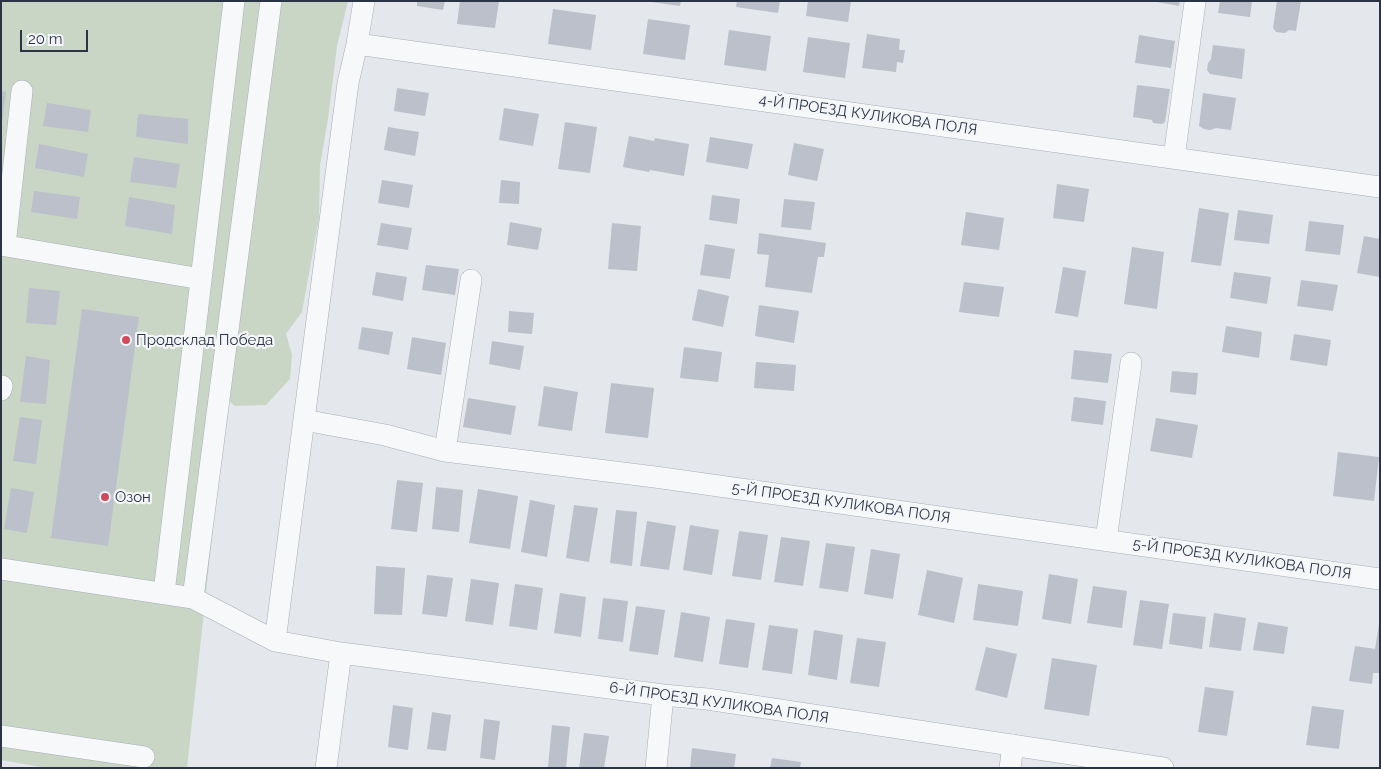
<!DOCTYPE html>
<html>
<head>
<meta charset="utf-8">
<style>
	body { margin:0 }
	#map { position:relative; width:1381px; height:769px; overflow:hidden; background:#e4e7ec; font-family:Raleway,sans-serif }
	canvas { display:block }
	.frame { position:absolute; inset:0; border:2px solid #2b3445; pointer-events:none }
	.scale { position:absolute; left:20px; top:30px; width:68px; height:22px; box-sizing:border-box; border:2px solid #2b3445; border-top:0; padding-left:6px; font-size:15px; line-height:18px; white-space:nowrap; color:#2b3445; -webkit-text-stroke:4px #f4f6f9; paint-order:stroke }
</style>
</head>
<body>
<div id="map">
<canvas width="1381" height="769"></canvas>
<div class="frame"></div>
<div class="scale">20 m</div>
</div>
<script>
const g = document.querySelector('canvas').getContext('2d');
g.lineJoin = 'round';
function fillPath(path, color) { g.fillStyle = color; g.fill(path, 'evenodd'); }
const toPath = rows => new Path2D(rows.map(r => 'M' + r).join(''));
function trace(path, color, width, dash) { g.strokeStyle = color; g.lineWidth = width; g.lineCap = dash ? 'butt' : 'round'; g.setLineDash(dash || []); g.stroke(path); }
function drawText(font, color, halo, rows, align = 'center') {
  g.font = font + ' Raleway,sans-serif'; g.lineWidth = 4.5; g.setLineDash([]); g.textBaseline = 'middle'; g.strokeStyle = halo; g.fillStyle = color; for (const [text, x, y, turn = 0] of rows) {
    g.save(); g.translate(x, y); g.rotate((+turn || 0) * Math.PI / 180); g.textAlign = isNaN(turn) ? turn : align; if (halo) g.strokeText(text, 0, 0); g.fillText(text, 0, 0); g.restore();
  }
}
fillPath(toPath([
	[1,1,348,1,337,46,328,119,320,165,319,218,302,312,286,334,292,355,290,379,266,405,235,406,227,399,187,768,47,768,1,760]
]), '#c9d6c5');
fillPath(toPath([
	[417,1,445,1,443,10,417,6],
	[460,1,499,1,495,28,457,24],
	[652,1,681,1,680,6,651,2],
	[737,1,780,1,778,13,736,7],
	[808,1,851,1,848,22,806,16],
	[1157,1,1180,1,1179,6,1157,2],
	[1220,1,1252,1,1250,17,1218,13],
	[1277,1,1301,1,1296,31,1289,30,1285,33,1276,32,1273,28],
	[553,9,596,15,591,50,548,44],
	[648,19,690,25,685,60,643,54],
	[729,30,771,36,766,71,724,65],
	[867,34,900,39,899,50,905,50,903,63,897,62,896,72,862,68],
	[1139,35,1175,41,1171,68,1135,63],
	[808,37,850,43,845,78,803,72],
	[1213,45,1245,49,1242,79,1210,74,1207,70,1208,63,1211,59],
	[1137,85,1170,89,1165,122,1162,124,1153,123,1152,120,1133,117],
	[397,88,429,93,425,116,394,111],
	[1,91,6,92,2,122,1,122],
	[1203,93,1236,98,1231,130,1216,128,1210,130,1204,129,1199,126],
	[47,103,91,110,88,132,43,126],
	[504,108,539,114,533,146,499,140],
	[138,114,188,119,188,144,136,137],
	[565,122,597,127,590,173,558,169],
	[388,127,419,132,415,156,384,150],
	[629,136,654,141,655,138,689,144,684,176,650,170,649,172,623,167],
	[710,137,753,144,748,169,706,162],
	[794,143,824,149,817,181,788,175],
	[39,144,88,154,84,177,35,168],
	[134,157,180,164,176,188,130,182],
	[382,180,413,185,409,208,378,203],
	[501,180,520,182,519,204,499,203],
	[1057,184,1089,189,1084,222,1053,218],
	[34,191,80,197,77,219,31,212],
	[712,195,740,199,737,224,709,220],
	[129,197,175,205,172,234,125,226],
	[784,199,815,202,811,230,781,227],
	[1199,208,1229,213,1221,266,1191,262],
	[1238,210,1273,215,1269,244,1234,240],
	[966,212,1004,218,999,250,961,245],
	[1309,221,1344,225,1340,255,1305,251],
	[510,222,542,228,538,250,507,245],
	[381,223,412,228,408,250,377,245],
	[612,223,641,226,637,271,608,269],
	[759,233,826,243,824,257,818,257,812,293,765,287,769,255,757,254],
	[1364,236,1380,239,1380,277,1357,273],
	[705,244,735,249,730,279,700,275],
	[1132,247,1164,252,1157,309,1124,304],
	[426,265,459,269,455,295,422,290],
	[1063,267,1086,271,1078,317,1055,313],
	[376,272,407,277,403,301,372,295],
	[1234,272,1271,277,1267,304,1230,298],
	[1301,280,1338,285,1333,311,1297,306],
	[964,282,1004,287,999,317,959,312],
	[29,288,60,291,56,325,26,323],
	[698,289,729,296,723,327,692,320],
	[759,305,799,311,794,343,755,336],
	[82,309,139,317,108,546,51,538],
	[509,311,534,313,532,334,508,332],
	[1226,326,1262,332,1259,358,1222,352],
	[362,327,393,332,389,355,358,349],
	[1294,334,1331,340,1327,366,1290,360],
	[412,337,446,343,441,375,407,369],
	[492,341,524,346,520,370,489,364],
	[684,347,722,352,718,382,680,378],
	[1074,350,1112,354,1108,383,1071,379],
	[26,356,50,360,46,404,20,402],
	[756,362,796,365,794,391,754,388],
	[1172,371,1198,373,1196,395,1170,392],
	[611,383,654,388,648,438,605,433],
	[544,386,578,392,572,431,538,426],
	[1074,397,1106,401,1103,425,1071,421],
	[468,398,516,406,511,435,463,427],
	[20,417,42,420,36,464,13,461],
	[1156,418,1198,425,1192,458,1150,451],
	[1338,452,1379,457,1374,501,1333,496],
	[397,480,423,483,417,532,391,529],
	[436,487,463,490,459,532,432,529],
	[11,488,34,492,27,533,4,529],
	[478,489,518,496,510,549,469,543],
	[530,500,555,505,547,557,521,552],
	[574,505,598,508,589,562,566,558],
	[616,510,637,512,632,566,610,563],
	[647,521,676,526,669,570,640,566],
	[690,525,719,530,712,575,683,570],
	[739,531,768,535,761,580,732,576],
	[781,537,810,541,803,586,774,582],
	[826,543,855,547,848,592,819,588],
	[871,549,900,554,893,599,864,594],
	[376,566,405,568,402,615,374,614],
	[927,570,963,578,954,623,918,615],
	[1049,574,1078,579,1071,624,1042,619],
	[427,575,453,578,447,617,422,614],
	[471,579,499,583,493,625,465,621],
	[515,584,543,588,537,630,509,626],
	[978,584,1023,591,1018,626,973,620],
	[1093,586,1127,591,1122,628,1087,623],
	[560,593,586,597,581,637,554,633],
	[603,598,628,601,623,642,598,639],
	[1140,600,1169,604,1162,649,1133,645],
	[636,606,665,610,658,655,629,651],
	[681,612,710,617,703,662,674,657],
	[1173,613,1206,617,1202,649,1169,644],
	[1214,613,1246,618,1241,651,1209,647],
	[726,619,755,623,748,668,719,664],
	[1258,622,1288,627,1284,654,1253,650],
	[1379,624,1380,624,1380,673,1373,673,1372,684,1349,681,1355,646,1375,649],
	[769,625,798,629,792,674,762,670],
	[814,630,843,635,837,680,808,675],
	[857,638,886,642,879,687,850,683],
	[986,647,1017,654,1007,698,975,690],
	[1052,658,1097,665,1089,716,1044,709],
	[1205,687,1234,691,1227,736,1198,732],
	[393,705,413,708,408,750,388,747],
	[1312,706,1344,710,1339,749,1306,745],
	[432,712,451,715,446,751,427,749],
	[484,719,500,721,495,760,480,758],
	[552,725,570,727,566,768,548,767],
	[584,733,609,736,604,768,579,768],
	[692,748,736,754,734,768,690,768],
	[772,758,801,762,800,768,770,768]
]), '#bbc0ca');
const minor = toPath([
	[357,44,1380,187],
	[1174,158,1195,2],
	[1,245,201,279],
	[5,245,22,91],
	[1,390,2,386],
	[304,420,385,435,445,451,655,477,1380,579],
	[445,451,471,280],
	[1106,540,1131,363],
	[1,569,193,598,275,641,341,653,663,695,707,699,1163,768],
	[164,593,234,1],
	[193,598,271,1],
	[275,641,348,83,357,44,364,1],
	[1,736,144,757],
	[326,768,341,653],
	[656,768,663,695],
	[1010,768,1013,745]
]);
trace(minor, '#a9aeb7', 22);
trace(minor, '#f7f8fa', 21);
for (const [x, y, r, color] of [
	[126,340,5,"#d1495b"],
	[105,497,5,"#d1495b"]
]) { const dot = new Path2D(); dot.arc(x, y, r, 0, 2 * Math.PI); g.fillStyle = color; g.fill(dot); trace(dot, '#f4f6f9', 2); }
drawText('15px', '#2b3445', '#f4f6f9', [
	["4-Й ПРОЕЗД КУЛИКОВА ПОЛЯ",868,115,8],
	["5-Й ПРОЕЗД КУЛИКОВА ПОЛЯ",841,503,8],
	["5-Й ПРОЕЗД КУЛИКОВА ПОЛЯ",1242,559,8],
	["6-Й ПРОЕЗД КУЛИКОВА ПОЛЯ",719,703,8]
]);
drawText('15px', '#2b3445', '#f4f6f9', [
	["Продсклад Победа",136,340],
	["Озон",115,497]
], 'left');
</script>
</body>
</html>
